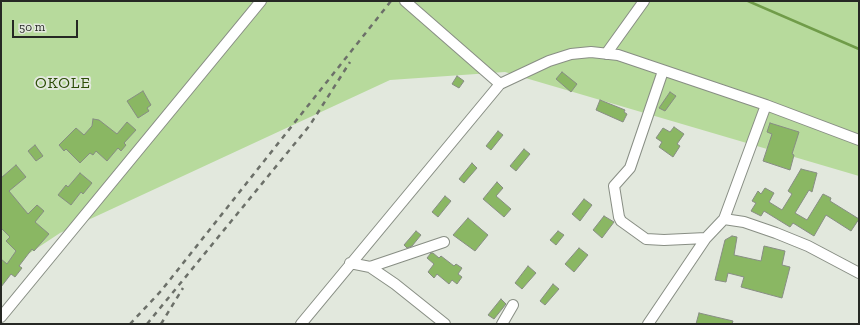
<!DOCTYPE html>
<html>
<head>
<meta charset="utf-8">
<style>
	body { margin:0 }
	#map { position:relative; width:860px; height:325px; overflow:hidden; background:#e2e8dd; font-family:"Zilla Slab",serif }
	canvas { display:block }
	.frame { position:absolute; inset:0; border:2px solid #262824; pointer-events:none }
	.scale { position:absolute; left:12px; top:20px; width:66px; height:18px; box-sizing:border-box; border:2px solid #262824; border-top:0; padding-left:5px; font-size:12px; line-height:14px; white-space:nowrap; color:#262824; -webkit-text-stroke:3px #e2e8dd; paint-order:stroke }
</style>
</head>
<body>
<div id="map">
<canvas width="860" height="325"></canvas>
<div class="frame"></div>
<div class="scale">50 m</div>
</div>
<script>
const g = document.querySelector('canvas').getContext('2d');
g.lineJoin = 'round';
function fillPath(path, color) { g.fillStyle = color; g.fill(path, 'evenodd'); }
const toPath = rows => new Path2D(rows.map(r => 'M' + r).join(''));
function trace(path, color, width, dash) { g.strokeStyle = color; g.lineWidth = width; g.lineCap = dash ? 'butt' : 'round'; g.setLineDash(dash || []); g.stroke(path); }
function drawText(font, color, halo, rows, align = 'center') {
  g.font = font + ' "Zilla Slab",serif'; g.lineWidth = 4; g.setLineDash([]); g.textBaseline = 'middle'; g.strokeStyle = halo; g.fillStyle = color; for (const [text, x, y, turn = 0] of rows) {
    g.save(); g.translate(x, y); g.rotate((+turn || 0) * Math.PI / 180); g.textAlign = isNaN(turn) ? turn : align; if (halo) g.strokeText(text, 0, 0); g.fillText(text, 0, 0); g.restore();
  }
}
fillPath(toPath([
	[6,1,859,1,859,176,505,72,390,80,60,233,1,272,1,3]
]), '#b7da9c');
trace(toPath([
	[748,1,859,49]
]), '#709c49', 2.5);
const building = toPath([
	[562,72,577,84,571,92,556,79,562,72],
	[457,76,464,81,459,88,452,84,457,76],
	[143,91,151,105,147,108,149,111,138,118,127,101,143,91],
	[670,92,676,96,665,111,659,108,670,92],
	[600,100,625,110,624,112,627,114,623,122,596,110,600,100],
	[93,119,99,120,117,134,127,122,136,130,124,143,126,145,121,151,118,148,107,161,96,151,93,155,90,153,80,163,66,149,64,151,59,145,76,128,84,135,92,126,93,119],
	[770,123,799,132,792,154,794,155,790,170,763,161,772,134,767,132,770,123],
	[674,127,684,134,677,144,680,146,673,157,659,147,662,142,656,138,663,128,670,132,674,127],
	[498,131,503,135,491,150,486,146,498,131],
	[35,145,43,156,36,161,28,151,35,145],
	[524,149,530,154,516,171,510,166,524,149],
	[472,163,477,168,464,183,459,179,472,163],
	[16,165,26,177,9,191,28,214,37,205,44,211,35,222,49,234,34,251,32,249,19,266,22,268,15,277,11,274,1,287,1,259,7,264,16,251,6,241,10,237,1,228,1,178,16,165],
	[801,169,817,173,812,192,809,190,795,213,807,220,823,194,831,198,830,201,859,219,851,231,826,215,814,236,793,223,790,227,764,211,761,216,751,211,756,203,752,201,758,191,761,194,765,188,774,193,769,202,782,210,792,194,788,191,801,169],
	[80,173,92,183,83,194,81,192,71,205,58,195,66,185,68,187,80,173],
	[497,182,503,188,496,196,511,209,504,217,483,199,497,182],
	[445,196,451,201,438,217,432,212,445,196],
	[584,199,592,205,580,221,572,214,584,199],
	[604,216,614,222,602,238,593,230,604,216],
	[468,218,488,235,475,251,453,235,468,218],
	[416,231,421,235,412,246,407,248,404,245,416,231],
	[558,231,564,235,556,245,550,240,558,231],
	[732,236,737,237,734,255,761,261,764,246,785,251,782,265,790,267,782,298,741,287,744,277,728,273,726,282,715,280,725,240,732,236],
	[579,248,588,255,574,272,565,264,579,248],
	[431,253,433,253,439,258,441,256,454,266,456,264,462,268,458,274,462,277,457,284,452,280,449,284,437,274,434,278,428,272,434,264,427,258,431,253],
	[528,266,536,273,522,289,515,283,528,266],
	[553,284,559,289,545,305,540,301,553,284],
	[501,299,506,304,494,319,488,315,501,299],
	[699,313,733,321,732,324,696,324,699,313]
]);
fillPath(building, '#8ab763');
trace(building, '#878d83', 1);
const minor = toPath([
	[405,1,500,84],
	[606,54,644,1],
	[663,71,630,168,614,186,619,217,621,221,646,239,664,240,706,238],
	[724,219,744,222,776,233,808,246,859,273],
	[350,263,370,267,444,242],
	[370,267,395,284,445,324],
	[1,317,261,1],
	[301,324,500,84,549,61,571,54,591,52,618,55,766,105,859,140],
	[502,324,513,305],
	[648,324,706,238,724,219,766,105]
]);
trace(minor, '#888e84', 12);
trace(minor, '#fff', 10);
trace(toPath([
	[130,324,161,291,391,1],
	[147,324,310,125,350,62],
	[161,324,183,288]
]), '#6c7069', 2.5, [5, 5]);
g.letterSpacing = '1px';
drawText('16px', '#2d4d08', '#e2e8dd', [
	["OKOLE",63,83]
]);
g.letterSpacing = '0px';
</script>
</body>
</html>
